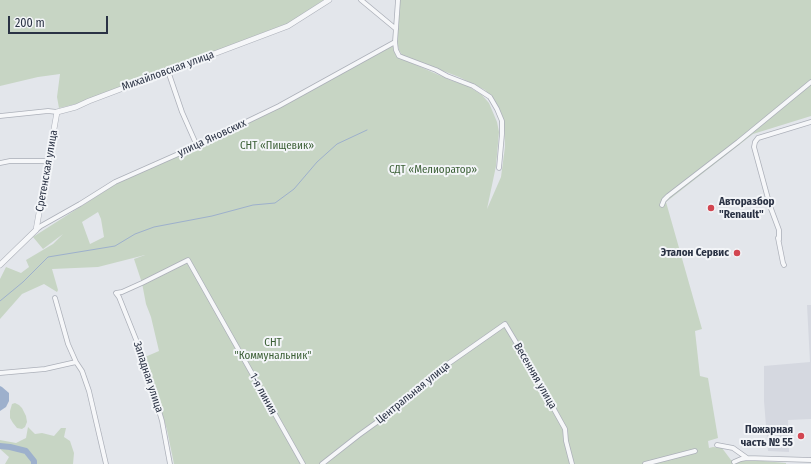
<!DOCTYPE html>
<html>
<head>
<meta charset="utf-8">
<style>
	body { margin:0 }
	#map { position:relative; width:811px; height:464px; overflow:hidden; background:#e3e6eb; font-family:"Fira Sans Condensed",sans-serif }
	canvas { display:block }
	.scale { position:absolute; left:8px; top:16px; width:100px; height:18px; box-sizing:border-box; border:2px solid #2a3244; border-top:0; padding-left:5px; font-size:12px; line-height:14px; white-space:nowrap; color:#2a3244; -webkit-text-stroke:3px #f3f5f8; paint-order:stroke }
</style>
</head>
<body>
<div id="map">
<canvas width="811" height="464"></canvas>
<div class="scale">200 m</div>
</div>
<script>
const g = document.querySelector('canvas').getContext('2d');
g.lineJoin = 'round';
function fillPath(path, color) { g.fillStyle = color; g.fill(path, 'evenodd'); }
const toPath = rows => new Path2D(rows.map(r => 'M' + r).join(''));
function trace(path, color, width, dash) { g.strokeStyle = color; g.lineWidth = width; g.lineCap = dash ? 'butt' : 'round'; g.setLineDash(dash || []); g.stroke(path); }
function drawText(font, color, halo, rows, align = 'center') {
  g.font = font + ' "Fira Sans Condensed",sans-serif'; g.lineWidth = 4; g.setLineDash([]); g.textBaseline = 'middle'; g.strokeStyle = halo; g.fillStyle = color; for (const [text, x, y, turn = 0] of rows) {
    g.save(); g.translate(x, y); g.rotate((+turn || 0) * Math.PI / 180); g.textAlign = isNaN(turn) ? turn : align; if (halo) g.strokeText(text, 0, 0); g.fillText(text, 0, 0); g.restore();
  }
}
fillPath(toPath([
	[807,305,811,305,811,419,788,420,789,452,768,451,764,401,764,366,810,362]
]), '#d5d8e0');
fillPath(toPath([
	[0,0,324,0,289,23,76,104,59,108,57,97,60,74,38,77,0,86],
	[400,0,811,0,811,116,753,134,666,202,702,329,695,331,700,376,708,378,718,438,708,441,709,448,713,447,722,448,731,460,763,461,786,463,786,464,174,464,167,430,145,357,159,351,151,317,146,304,142,283,134,259,145,255,98,267,52,269,58,290,57,292,44,284,22,294,0,319,0,279,6,267,21,273,29,267,26,260,53,244,63,234,43,249,33,237,119,182,188,152,287,104,391,45,393,47,396,56,450,80,468,86,482,95,489,103,497,122,499,132,496,166,487,209,501,177,505,147,504,123,496,103,485,90,459,77,402,55,399,50,397,42],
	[98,212,101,219,104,237,90,244,82,222],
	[15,403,19,405,22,408,26,416,27,422,25,427,22,429,17,428,13,423,10,418,10,411,12,404],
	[28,427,35,434,42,433,54,436,61,428,66,428,64,437,70,441,74,453,73,464,5,464,9,457,0,449,0,440,16,443,26,438]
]), '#c7d5c4');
fillPath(toPath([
	[0,386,2,387,9,393,9,401,6,407,0,411]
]), '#9db0cc');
trace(toPath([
	[0,301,23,282,48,257,115,246,135,234,154,227,212,216,253,205,275,203,294,189,317,162,337,144,367,130]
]), '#9db0cc', 1);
trace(toPath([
	[0,446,10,447,26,451,34,461,34,464]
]), '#9db0cc', 6);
const minor = toPath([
	[361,0,396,29],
	[395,42,396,50,399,56,436,70,447,76,473,86,490,97,497,109,502,121,502,134,499,168],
	[168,71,182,112,197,146],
	[0,116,48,111,57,112],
	[0,163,10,161,49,161],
	[662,205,664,200,668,196,738,142,811,82],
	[36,230,41,226,80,204,115,182,194,147,279,106,395,42,398,0],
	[778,238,783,263,784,265],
	[779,240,779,230,770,206,754,147,755,142,758,138,811,122],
	[55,298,68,344,76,362,82,371,89,391,106,464],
	[0,373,45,369,76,362],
	[717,445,733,448,747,458],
	[734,462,741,459,747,458,811,460],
	[170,464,162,421,143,357,119,297,116,293,122,292,142,283,188,260,303,464],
	[322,464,359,435,391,412,445,366,505,324,526,359,565,429,566,441,572,464],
	[645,464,695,451]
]);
const tertiary = toPath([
	[0,265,36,230,57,112,76,107,89,101,288,26,329,0]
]);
trace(minor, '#acb0b9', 5.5);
trace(tertiary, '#acb0b9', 6);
trace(minor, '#f6f7f9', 4);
trace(tertiary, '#f6f7f9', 5);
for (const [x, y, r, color] of [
	[711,208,4,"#d24651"],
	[737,253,4,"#d24651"],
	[801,436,4,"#d24651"]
]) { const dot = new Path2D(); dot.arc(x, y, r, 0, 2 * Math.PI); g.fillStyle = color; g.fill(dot); trace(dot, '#f3f5f8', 1.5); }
drawText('11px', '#2a3244', '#f3f5f8', [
	["Михайловская улица",168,71,-20],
	["улица Яновских",212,138,-25],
	["Сретенская улица",47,171,-80],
	["Весенняя улица",535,376,60],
	["Западная улица",148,377,72],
	["Центральная улица",413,393,-39],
	["1-я линия",263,394,61]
]);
drawText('11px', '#3c6037', '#f3f5f8', [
	["СНТ «Пищевик»",277,146],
	["СДТ «Мелиоратор»",433,170],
	["СНТ",273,343],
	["\"Коммунальник\"",273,356]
]);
drawText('bold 11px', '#2a3244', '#f3f5f8', [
	["Авторазбор",719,202,"left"],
	["\"Renault\"",719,215,"left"],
	["Эталон Сервис",729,253],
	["Пожарная",793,430],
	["часть № 55",793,443]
], 'right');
</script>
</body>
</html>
